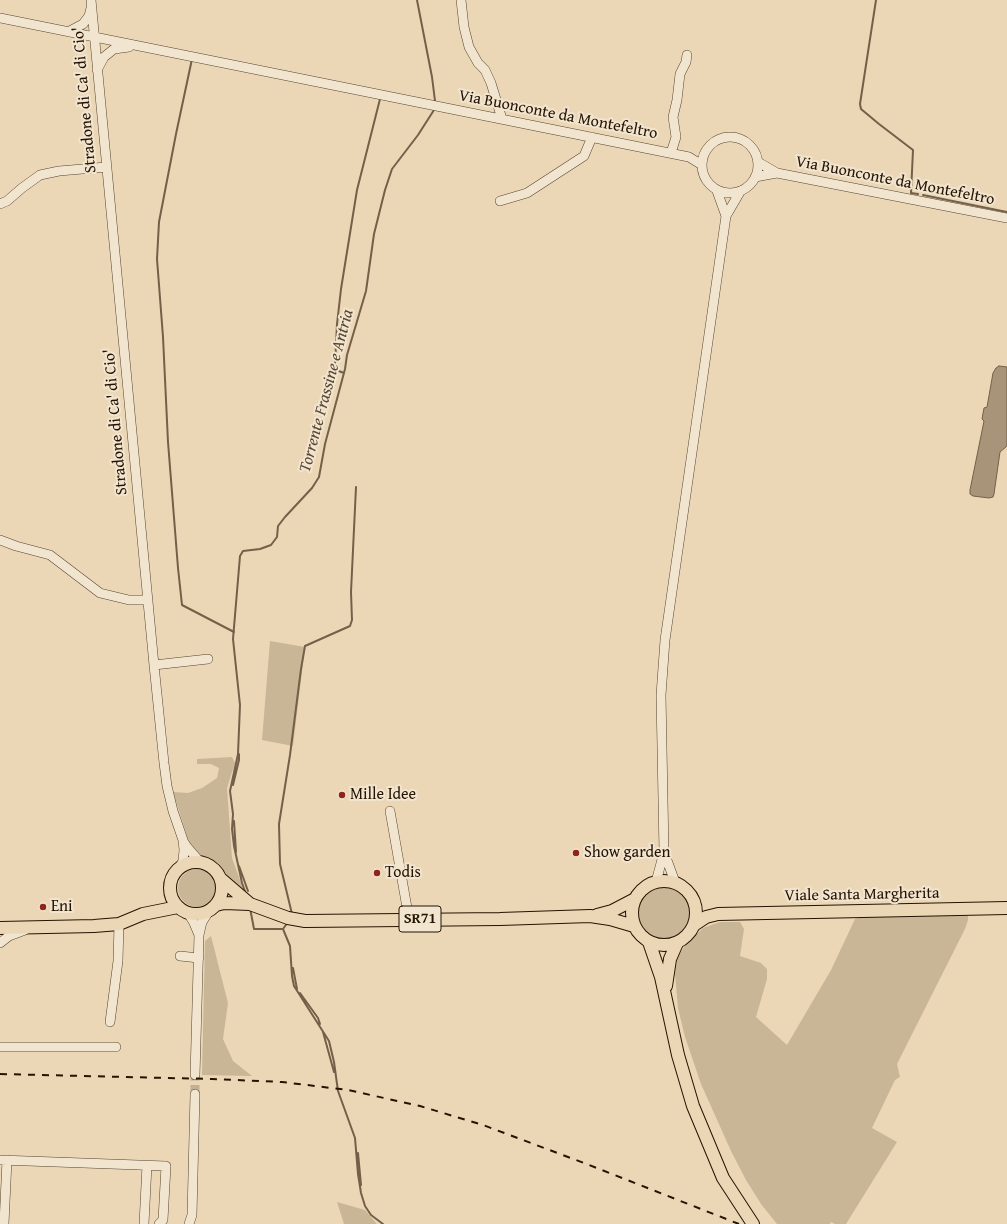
<!DOCTYPE html>
<html>
<head>
<meta charset="utf-8">
<style>
	body { margin:0 }
	canvas { display:block; background:#ebd7b6 }
</style>
</head>
<body>
<canvas width="1007" height="1224"></canvas>
<script>
const g = document.querySelector('canvas').getContext('2d');
g.lineJoin = 'round';
function fillPath(path, color) { g.fillStyle = color; g.fill(path, 'evenodd'); }
const toPath = rows => new Path2D(rows.map(r => 'M' + r).join(''));
function trace(path, color, width, dash) { g.strokeStyle = color; g.lineWidth = width; g.lineCap = dash ? 'butt' : 'round'; g.setLineDash(dash || []); g.stroke(path); }
function drawText(font, color, halo, rows, align = 'center') {
  g.font = font + ' "Gentium Book Plus",serif'; g.lineWidth = 4; g.setLineDash([]); g.textBaseline = 'middle'; g.strokeStyle = halo; g.fillStyle = color; for (const [text, x, y, turn = 0] of rows) {
    g.save(); g.translate(x, y); g.rotate((+turn || 0) * Math.PI / 180); g.textAlign = isNaN(turn) ? turn : align; if (halo) g.strokeText(text, 0, 0); g.fillText(text, 0, 0); g.restore();
  }
}
fillPath(toPath([
	[270,641,305,647,293,746,262,740],
	[232,757,235,763,227,788,232,858,244,891,238,887,227,875,219,864,209,858,200,855,193,849,189,842,173,792,188,793,202,788,217,778,219,768,211,764,197,764,197,759],
	'178 888a19 19 0 1 1 38 0a19 19 0 1 1-38 0Z',
	'637 913a27 27 0 1 1 54 0a27 27 0 1 1-54 0Z',
	[966,915,968,916,968,920,965,929,897,1064,900,1077,895,1080,872,1128,897,1142,846,1224,835,1224,831,1222,830,1224,777,1224,761,1204,746,1180,731,1151,701,1084,685,1037,678,1008,675,974,677,959,684,947,703,928,720,922,740,922,744,929,740,956,761,963,767,969,767,979,756,1017,787,1045,831,970,855,919,864,916],
	[211,936,228,1003,223,1039,233,1061,252,1076,202,1075,205,941],
	[337,1202,365,1210,377,1224,344,1224]
]), '#c9b697');
const water = toPath([
	[999,366,1007,367,1007,446,1000,452,994,494,993,497,989,498,973,496,970,494,970,490,984,421,982,419,984,408,987,407,993,373,996,368,999,366]
]);
fillPath(water, '#a89479');
trace(water, '#746049', 1);
trace(toPath([
	[417,0,432,77,435,101],
	[876,0,860,104,861,109,879,124,913,150,911,193,918,194],
	[192,59,176,134,159,222,157,259,163,337,168,442,178,568,182,605,234,632],
	[923,195,1007,212],
	[344,373,336,370,335,365,337,324,341,289,357,190,380,99],
	[233,785,239,760,239,754],
	[234,821,236,852],
	[239,866,248,891],
	[246,894,242,883,234,846,232,829,233,814,230,791,238,754,240,705,233,639,240,556,243,551,260,549,271,545,277,537,278,526,285,517,312,488,319,477,325,444,345,369,347,355,366,291,374,234,385,190,392,169,418,135,434,110],
	[250,908,254,929,283,929],
	[292,914,280,864,279,824,290,755,301,669,305,646,350,626,352,620,351,592,356,487],
	[283,929,288,922],
	[283,929,290,946,292,976,294,986,329,1041,334,1062,338,1091,355,1138,358,1174,361,1193,365,1206,371,1215,383,1224],
	[293,968,297,989],
	[300,993,318,1018,320,1024],
	[323,1032,334,1072],
	[358,1153,361,1185]
]), '#746049', 2);
trace(toPath([
	[195,1094,195,1075]
]), '#c3b092', 9, [9, 4.5]);
const minor = toPath([
	[91,0,154,665,164,763,167,786,173,811,183,840,184,850,183,861,178,870],
	[461,0,464,27,469,47,478,63,485,70,491,83,502,119],
	[0,18,689,157,702,165],
	[68,32,83,24,89,16,91,8],
	[97,70,104,57,114,49,129,47],
	'702 165a28 28 0 1 1 56 0a28 28 0 1 1-56 0Z',
	[671,153,676,137,673,117,677,100,680,74,686,62,687,55],
	[758,162,777,173],
	[755,177,777,173,1007,218],
	[717,191,726,216],
	[500,201,527,193,584,156,592,137],
	[0,204,7,201,22,188,40,175,59,171,106,167],
	[0,540,16,546,50,555,100,593,129,600,148,600],
	[154,665,208,659],
	[390,811,409,919],
	[183,841,187,847,200,862],
	[664,852,675,882],
	[656,882,664,852,661,695,665,640,726,216,740,192],
	[188,913,194,923,199,935],
	[0,943,9,936,25,930],
	[180,956,199,958],
	[110,1022,118,961,119,924],
	[0,1047,116,1047],
	[195,1075,199,935,202,922,209,911],
	[0,1160,166,1166,163,1220,159,1224],
	[4,1224,7,1160],
	[144,1224,147,1165],
	[189,1224,192,1215,195,1094]
]);
const major = toPath([
	'170 888a26 26 0 1 1 52 0a26 26 0 1 1-52 0Z',
	[221,879,250,904,288,918,305,921,500,919,590,916,610,919,634,926],
	'632 913a32 32 0 1 1 64 0a32 32 0 1 1-64 0Z',
	[216,905,224,903,250,904],
	[597,915,612,911,635,899],
	[694,925,706,917,718,914,1007,908],
	[0,928,94,926,119,924,143,914,178,907],
	[649,942,661,977,678,1055,693,1106,723,1178,753,1224],
	[666,986,670,959,677,943]
]);
trace(minor, '#56442f', 10);
trace(major, '#251302', 14);
trace(minor, '#f2e5d0', 9);
trace(major, '#ebd7b6', 12);
trace(toPath([
	[0,1074,212,1079,282,1082,348,1090,420,1106,483,1125,584,1163,739,1224]
]), '#251302', 2, [7, 7]);
for (const [x, y, r, color] of [
	[342,795,4,"#8f2418"],
	[576,853,4,"#8f2418"],
	[377,873,4,"#8f2418"],
	[43,907,4,"#8f2418"]
]) { const dot = new Path2D(); dot.arc(x, y, r, 0, 2 * Math.PI); g.fillStyle = color; g.fill(dot); trace(dot, '#f2e5d0', 1.5); }
for (const [x, y, w] of [
	[420,919,42]
]) { const box = new Path2D(); box.roundRect(x - w / 2, y - 13, w, 26, 3); g.fillStyle = '#f2e5d0'; g.fill(box); trace(box, '#251302', 1); }
drawText('bold 15px', '#251302', null, [
	["SR71",420,919]
]);
drawText('16px', '#251302', '#f2e5d0', [
	["Stradone di Ca' di Cio'",85,100,-95],
	["Via Buonconte da Montefeltro",558,115,11],
	["Via Buonconte da Montefeltro",895,181,11],
	["Stradone di Ca' di Cio'",116,422,-95],
	["Viale Santa Margherita",862,895,-1]
]);
drawText('16px', '#251302', '#f2e5d0', [
	["Mille Idee",350,795],
	["Show garden",584,853],
	["Todis",385,873],
	["Eni",51,907]
], 'left');
drawText('italic 17px', '#594732', '#f2e5d0', [
	["Torrente Frassine e Antria",327,391,-75]
]);
</script>
</body>
</html>
